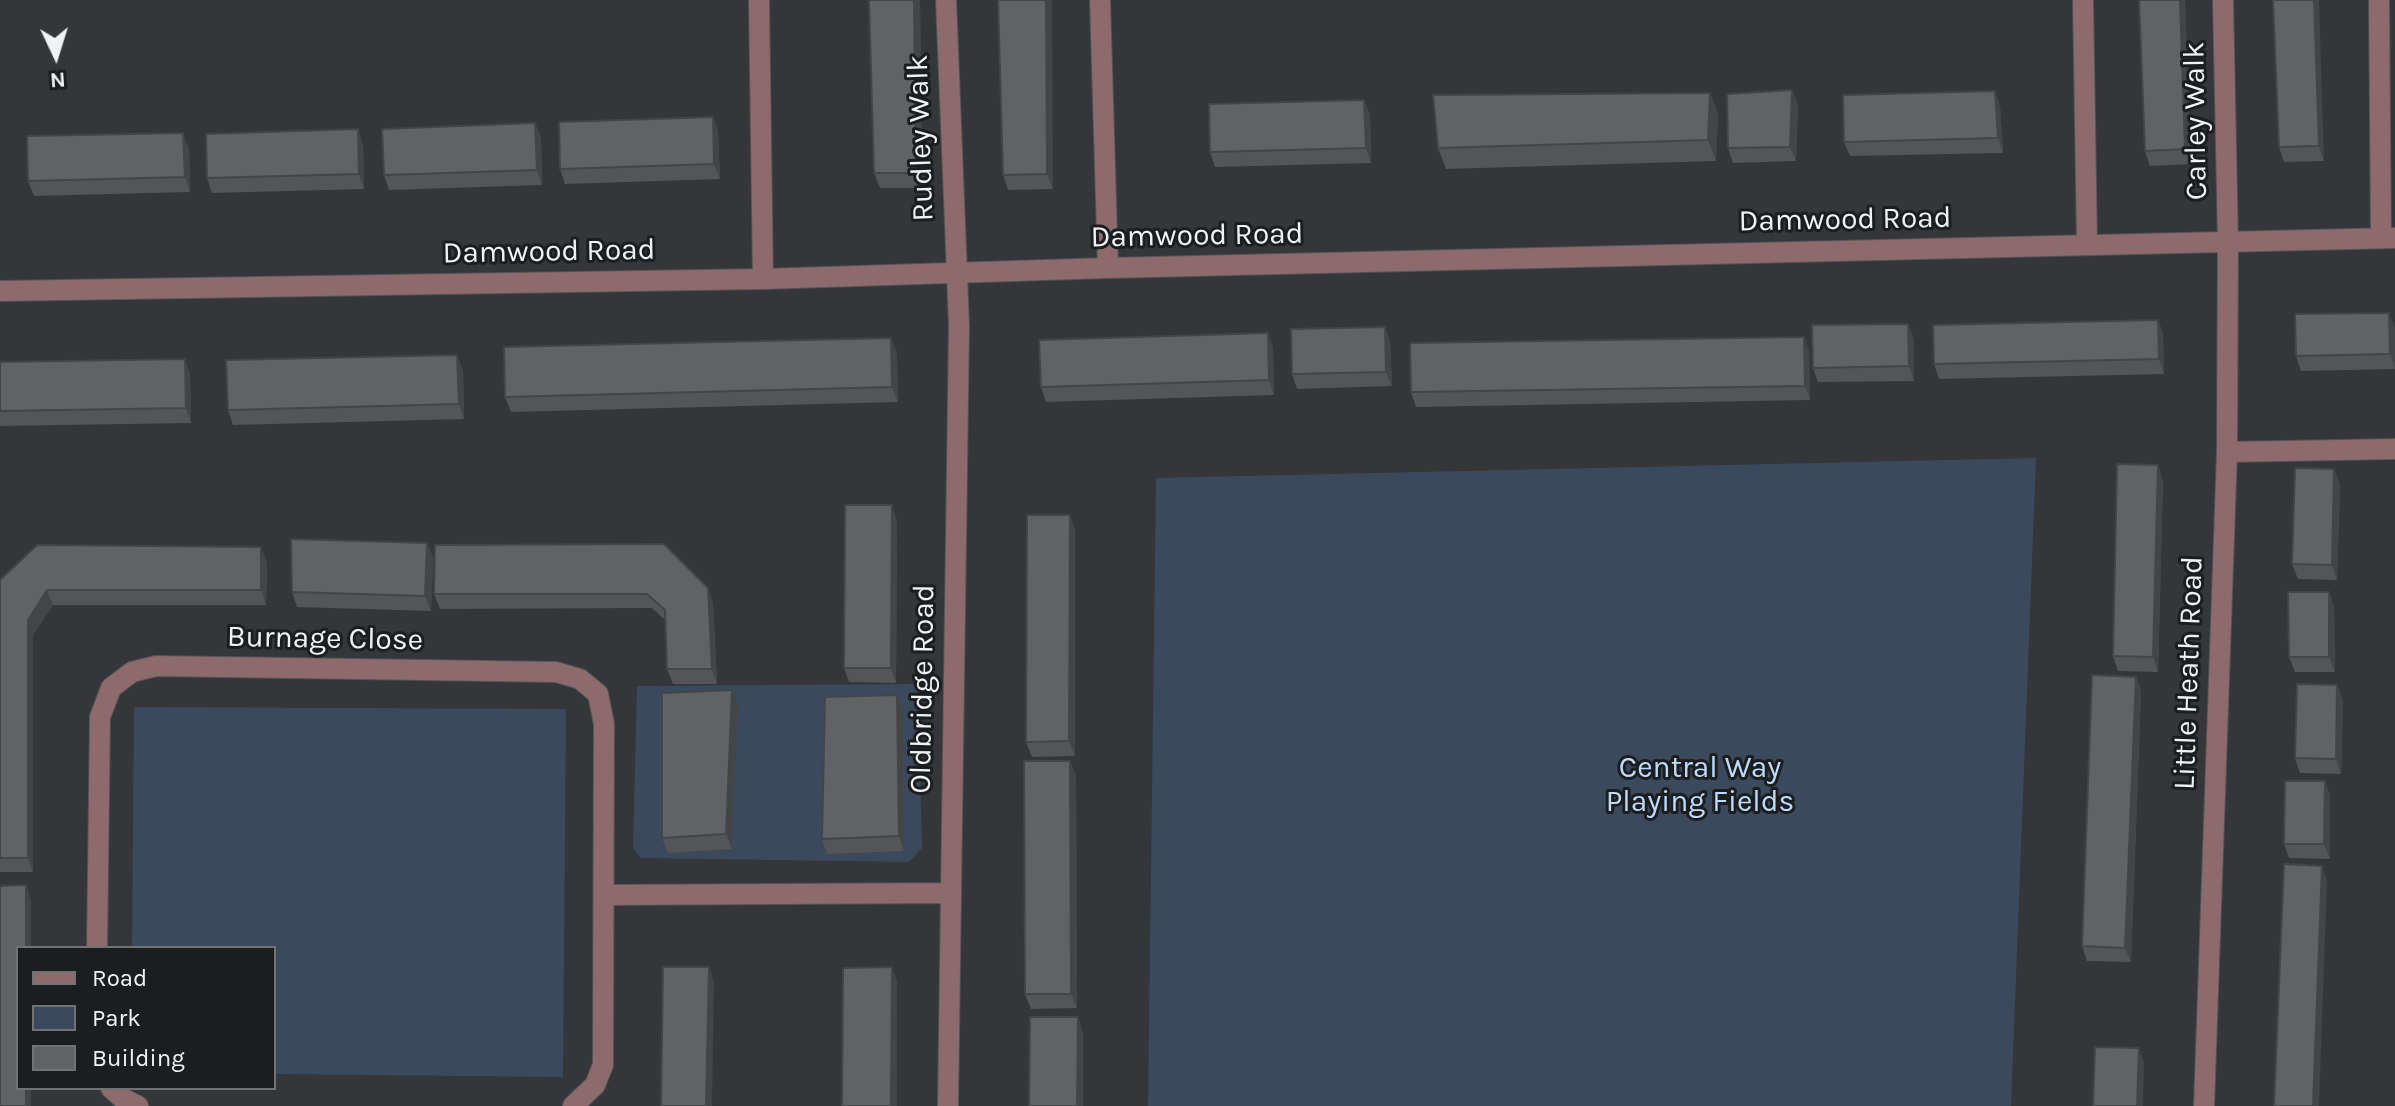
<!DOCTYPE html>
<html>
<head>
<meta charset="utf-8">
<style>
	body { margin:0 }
	#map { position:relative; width:2395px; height:1106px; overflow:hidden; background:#343639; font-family:Karla,sans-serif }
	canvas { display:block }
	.legend { position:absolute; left:16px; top:946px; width:260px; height:144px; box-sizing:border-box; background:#1c1d1f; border:2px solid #717274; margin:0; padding:10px 14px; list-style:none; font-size:24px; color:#f0f2f4 }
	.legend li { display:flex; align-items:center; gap:16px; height:40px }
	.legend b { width:40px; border:2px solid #717274 }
	.north { position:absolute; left:16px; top:16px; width:80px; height:80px; -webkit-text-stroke:6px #1c1d1f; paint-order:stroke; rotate:176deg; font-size:22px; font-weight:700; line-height:32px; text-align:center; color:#f0f2f4 }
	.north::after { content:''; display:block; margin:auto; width:28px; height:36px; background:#f0f2f4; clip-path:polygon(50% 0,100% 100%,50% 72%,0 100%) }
</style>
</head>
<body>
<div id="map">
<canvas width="2395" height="1106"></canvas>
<ul class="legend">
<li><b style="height:10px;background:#8d6a6b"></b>Road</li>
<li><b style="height:22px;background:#3a4a5c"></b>Park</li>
<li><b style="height:22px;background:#606366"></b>Building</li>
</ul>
<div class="north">N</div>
</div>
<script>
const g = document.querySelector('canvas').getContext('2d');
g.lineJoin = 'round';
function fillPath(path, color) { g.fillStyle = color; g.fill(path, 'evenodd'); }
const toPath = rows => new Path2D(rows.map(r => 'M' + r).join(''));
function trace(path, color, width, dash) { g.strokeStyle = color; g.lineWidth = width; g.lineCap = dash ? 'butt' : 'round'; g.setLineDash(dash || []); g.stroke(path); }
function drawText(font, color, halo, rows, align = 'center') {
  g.font = font + ' Karla,sans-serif'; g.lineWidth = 6; g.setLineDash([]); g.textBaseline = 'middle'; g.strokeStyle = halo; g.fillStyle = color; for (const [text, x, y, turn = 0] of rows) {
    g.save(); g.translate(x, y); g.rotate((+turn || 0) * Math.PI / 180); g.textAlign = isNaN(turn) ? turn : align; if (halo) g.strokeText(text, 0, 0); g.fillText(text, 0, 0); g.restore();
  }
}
fillPath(toPath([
	[2036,458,2011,1106,1148,1106,1156,478],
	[918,684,922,848,909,862,641,858,633,848,637,686],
	[134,707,566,709,563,1077,274,1074,274,948,132,948]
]), '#3a4a5c');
const service = toPath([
	[759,0,763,279],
	[1100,0,1108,268],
	[2083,0,2087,244],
	[2379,0,2381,238],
	[2227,452,2395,449]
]);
const pedestrian = toPath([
	[946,0,957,274],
	[2223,0,2228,242]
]);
const minor = toPath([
	[0,291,763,279,1108,268,2395,238],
	[604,895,950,893],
	[97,948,100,717,111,688,132,672,156,666,556,672,580,679,598,694,604,724,603,1065,595,1085,573,1106],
	[111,1088,122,1098,138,1106],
	[948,1106,959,326,957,274],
	[2204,1106,2227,452,2228,242]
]);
trace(service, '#525457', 22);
trace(pedestrian, '#525457', 22);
trace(minor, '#525457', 22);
trace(service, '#8d6a6b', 20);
trace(pedestrian, '#8d6a6b', 20);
trace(minor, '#8d6a6b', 20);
fillPath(toPath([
	[869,0,920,0,922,188,880,188,874,173],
	[998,0,1053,189,1008,190,1003,175],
	[2139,0,2185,0,2191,164,2150,166,2145,151],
	[2273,0,2324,161,2284,162,2279,147],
	[1792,90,1798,105,1796,161,1733,163,1728,148],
	[1710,93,1718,114,1716,161,1446,169,1438,148],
	[2000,106,2003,153,1850,156,1844,142],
	[1370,114,1371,163,1215,167,1210,152],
	[713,117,718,132,720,179,565,184,560,169],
	[535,123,541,138,542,185,389,190,384,175],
	[363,144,364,189,212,193,207,178],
	[189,148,190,192,34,196,28,181],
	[2158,320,2163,334,2164,374,1939,379,1934,364],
	[1385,327,1390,342,1392,386,1297,389,1292,374],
	[2395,328,2395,369,2301,371,2296,356],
	[1268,333,1273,348,1274,395,1046,402,1041,387],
	[1804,337,1809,351,1810,400,1416,407,1411,392],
	[1914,339,1914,381,1818,382,1813,368],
	[897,353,898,402,511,412,505,397],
	[0,362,190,374,191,423,0,426],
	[463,370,464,419,233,425,228,410],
	[2334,469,2340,484,2337,580,2298,579,2292,564],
	[2163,480,2158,672,2118,671,2113,656],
	[1070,515,1075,530,1075,756,1032,757,1026,742],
	[897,520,896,683,849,682,844,668],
	[427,543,433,557,431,611,297,607,292,592],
	[267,562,266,605,53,605,33,635,33,872,0,872,0,580],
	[708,588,713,603,717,684,673,684,667,669,666,621,652,608,440,609,434,594],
	[2329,592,2334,607,2335,672,2295,672,2289,657],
	[2136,677,2141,691,2131,962,2087,961,2082,946],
	[2337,685,2343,700,2341,774,2300,773,2295,758],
	[897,695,903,710,904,851,827,854,822,839],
	[738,705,732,849,668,853,662,838],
	[1070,761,1076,776,1077,1008,1031,1009,1025,994],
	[2325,781,2330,796,2330,859,2289,858,2284,844]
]), '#535558');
fillPath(toPath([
	[914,0,920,0,922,188,916,173],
	[1046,0,1052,0,1053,189,1047,174],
	[2180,0,2185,0,2191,164,2185,149],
	[2314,0,2319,0,2324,161,2319,146],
	[1792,90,1798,105,1796,161,1790,147],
	[1995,91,2000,106,2003,153,1998,138],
	[1710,93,1718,114,1716,161,1708,140],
	[1364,100,1370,114,1371,163,1366,148],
	[713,117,718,132,720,179,714,164],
	[535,123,541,138,542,185,537,170],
	[358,129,363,144,364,189,359,174],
	[183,133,189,148,190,192,185,177],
	[2389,313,2395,328,2395,368,2390,354],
	[2158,320,2163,334,2164,374,2159,359],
	[1908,324,1914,339,1914,381,1909,366],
	[1385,327,1390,342,1392,386,1386,372],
	[1268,333,1273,348,1274,395,1269,380],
	[1804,337,1809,351,1810,400,1805,386],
	[891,338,897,353,898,402,892,387],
	[457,355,463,370,464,419,459,404],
	[185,359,190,374,191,423,186,408],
	[2158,465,2163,480,2158,672,2153,657],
	[2334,469,2340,484,2337,580,2332,565],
	[892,505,897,520,896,683,891,668],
	[1070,515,1075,530,1075,756,1069,741],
	[427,543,433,557,431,611,425,596],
	[261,547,267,562,266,605,261,590],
	[708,588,713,603,717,684,712,669],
	[47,590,53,605,33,635,33,872,28,858,28,620],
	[2329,592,2334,607,2335,672,2329,657],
	[2136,677,2141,691,2131,962,2125,948],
	[2337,685,2343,700,2341,774,2336,759],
	[732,690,738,705,732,849,726,834],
	[897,695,903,710,904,851,899,836],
	[1070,761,1076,776,1077,1008,1071,994],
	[2325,781,2330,796,2330,859,2324,844],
	[2322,866,2327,880,2319,1106,2313,1106],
	[26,885,31,900,31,948,26,948],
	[709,967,714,982,712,1106,706,1106],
	[892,967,897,982,897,1106,891,1106],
	[1078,1017,1083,1032,1083,1106,1077,1106],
	[2139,1048,2144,1063,2143,1106,2137,1106],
	[26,1088,31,1088,31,1106,26,1106]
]), '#434547');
const building = toPath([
	[869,0,914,0,916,173,874,173,869,0],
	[998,0,1046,0,1047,174,1003,175,998,0],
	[2139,0,2180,0,2185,149,2145,151,2139,0],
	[2273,0,2314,0,2319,146,2279,147,2273,0],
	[1792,90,1790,147,1728,148,1727,94,1792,90],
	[1995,91,1998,138,1844,142,1843,95,1995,91],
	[1710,93,1708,140,1438,148,1433,95,1710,93],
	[1364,100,1366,148,1210,152,1209,104,1364,100],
	[713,117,714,164,560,169,559,122,713,117],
	[535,123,537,170,384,175,382,129,535,123],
	[358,129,359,174,207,178,206,134,358,129],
	[183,133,185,177,28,181,27,136,183,133],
	[2389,313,2390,354,2296,356,2295,314,2389,313],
	[2158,320,2159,359,1934,364,1933,325,2158,320],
	[1908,324,1909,366,1813,368,1812,325,1908,324],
	[1385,327,1386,372,1292,374,1291,329,1385,327],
	[1268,333,1269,380,1041,387,1039,340,1268,333],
	[1804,337,1805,386,1411,392,1410,343,1804,337],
	[891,338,892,387,505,397,504,347,891,338],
	[457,355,459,404,228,410,226,360,457,355],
	[185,359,186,408,0,411,0,362,185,359],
	[2117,464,2158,465,2153,657,2113,656,2117,464],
	[2295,468,2334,469,2332,565,2292,564,2295,468],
	[845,505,892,505,891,668,844,668,845,505],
	[1027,515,1070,515,1069,741,1026,742,1027,515],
	[291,539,427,543,425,596,292,592,291,539],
	[664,544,708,588,712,669,667,669,665,610,647,594,434,594,435,545,664,544],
	[37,545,261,547,261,590,47,590,28,620,28,858,0,858,0,580,37,545],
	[2288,592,2329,592,2329,657,2289,657,2288,592],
	[2092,675,2136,677,2125,948,2082,946,2092,675],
	[2297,684,2337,685,2336,759,2295,758,2297,684],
	[732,690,726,834,662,838,662,693,732,690],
	[897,695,899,836,822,839,825,697,897,695],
	[1024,761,1070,761,1071,994,1025,994,1024,761],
	[2285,781,2325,781,2324,844,2284,844,2285,781],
	[2284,864,2322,866,2313,1106,2274,1106,2284,864],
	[26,885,26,948,18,948,18,1088,26,1088,26,1106,0,1106,0,886,26,885],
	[663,967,709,967,706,1106,661,1106,663,967],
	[892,967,891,1106,842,1106,843,968,892,967],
	[1030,1017,1078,1017,1077,1106,1029,1106,1030,1017],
	[2095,1047,2139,1048,2137,1106,2093,1106,2095,1047]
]);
fillPath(building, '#606366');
trace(building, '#434547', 2);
drawText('30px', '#f0f2f4', '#1c1d1f', [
	["Carley Walk",2196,121,-91],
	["Rudley Walk",921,138,-92],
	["Damwood Road",1845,220,-1],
	["Damwood Road",1197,236,-1],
	["Damwood Road",549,252,-1],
	["Burnage Close",325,639,1],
	["Little Heath Road",2189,673,-88],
	["Oldbridge Road",923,689,-89]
]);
drawText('30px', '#bddbfc', '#1c1d1f', [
	["Central Way",1700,768],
	["Playing Fields",1700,802]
]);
</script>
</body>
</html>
